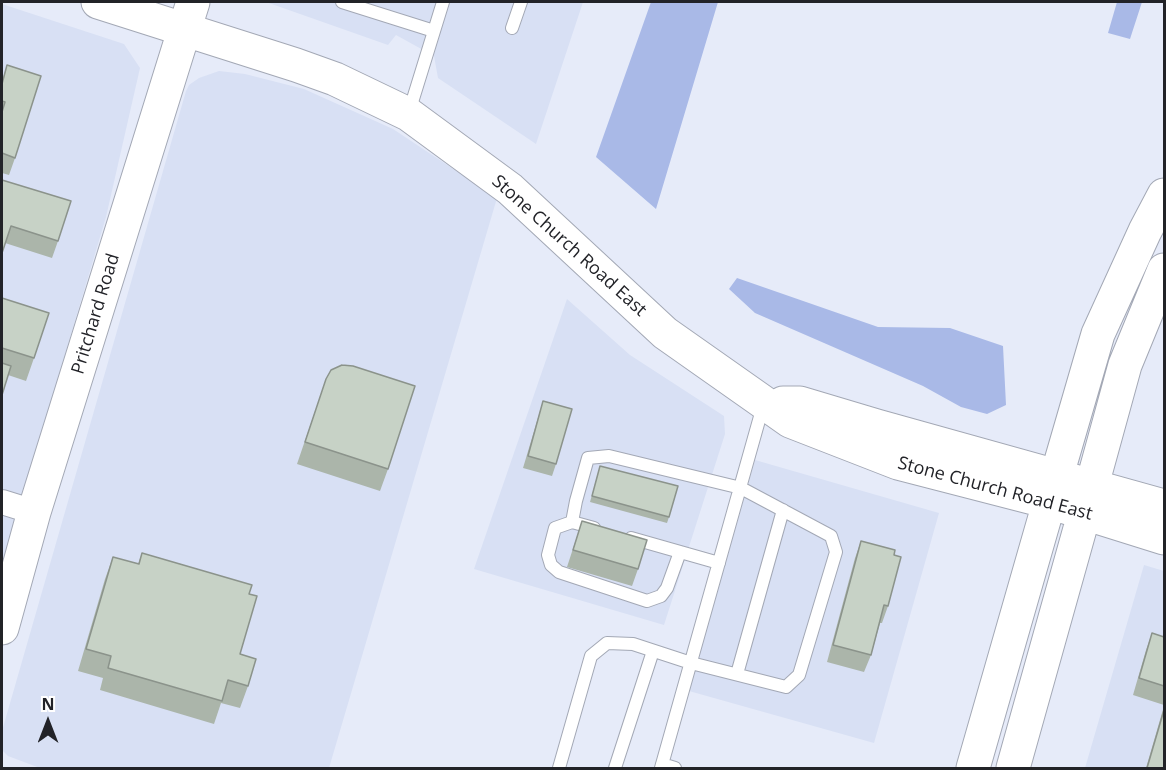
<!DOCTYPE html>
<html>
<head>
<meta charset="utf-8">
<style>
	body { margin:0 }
	#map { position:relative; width:1166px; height:770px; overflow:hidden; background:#e6ebf9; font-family:"Open Sans",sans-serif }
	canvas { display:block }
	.frame { position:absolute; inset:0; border:3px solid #222328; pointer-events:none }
	.north { position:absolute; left:18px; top:692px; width:60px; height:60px; -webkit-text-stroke:4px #fff; paint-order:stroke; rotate:0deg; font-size:16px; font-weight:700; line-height:24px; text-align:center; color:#222328 }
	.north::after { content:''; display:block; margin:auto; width:21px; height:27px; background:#222328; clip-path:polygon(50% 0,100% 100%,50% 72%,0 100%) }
</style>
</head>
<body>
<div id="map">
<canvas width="1166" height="770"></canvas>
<div class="frame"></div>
<div class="north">N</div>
</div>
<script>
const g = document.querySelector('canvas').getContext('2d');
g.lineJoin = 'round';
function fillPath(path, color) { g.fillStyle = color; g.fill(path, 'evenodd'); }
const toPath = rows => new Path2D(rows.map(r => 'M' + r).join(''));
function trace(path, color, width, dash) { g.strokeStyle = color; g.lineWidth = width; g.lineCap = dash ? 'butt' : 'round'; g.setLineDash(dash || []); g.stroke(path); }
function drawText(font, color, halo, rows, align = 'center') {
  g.font = font + ' "Open Sans",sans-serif'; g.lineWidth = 4.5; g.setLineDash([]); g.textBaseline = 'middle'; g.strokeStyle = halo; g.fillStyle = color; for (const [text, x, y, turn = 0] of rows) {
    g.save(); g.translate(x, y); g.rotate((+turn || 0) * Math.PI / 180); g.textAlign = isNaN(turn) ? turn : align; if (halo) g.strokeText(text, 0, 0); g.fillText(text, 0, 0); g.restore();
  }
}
fillPath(toPath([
	[266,2,583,2,536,144,438,78,434,56,396,35,388,45],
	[2,4,124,44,140,68,106,217,2,566],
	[219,71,245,74,304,89,393,129,497,198,329,768,40,768,8,756,2,750,2,731,186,91,189,85,199,78],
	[567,299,630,355,724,416,725,434,664,625,474,569],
	[755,460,939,513,874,743,689,691],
	[1144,565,1164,571,1164,768,1085,768]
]), '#d8e0f4');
fillPath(toPath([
	[651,2,718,2,656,209,596,157],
	[1117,2,1142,2,1130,39,1108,33],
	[737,278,878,327,950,328,1003,346,1006,405,987,414,961,407,923,386,755,313,729,289]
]), '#a9b9e7');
const lane = toPath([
	[342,2,434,31],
	[512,28,521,2],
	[409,112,443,2],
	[572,522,555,528,548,555,551,565,559,572,647,601,661,596,667,588,680,552],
	[631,538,719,563],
	[737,674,783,510],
	[662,764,675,768],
	[559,768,591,656,607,643,633,644,691,663,786,687,799,675,836,552,831,536,741,488,609,456,588,458,576,501,572,522,594,528],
	[615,768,653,651],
	[661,768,763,406]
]);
const street = toPath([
	[2,502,34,512]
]);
const secondary = toPath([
	[98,2,296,65,335,79,408,114,510,189,665,333,790,421,898,463,1049,502,1164,538],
	[783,403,800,403,877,426,1164,506],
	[2,628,34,512,193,2],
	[973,768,1055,482],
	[1013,768,1090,493]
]);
const highway = toPath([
	[1057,475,1098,334,1145,231,1164,195],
	[1092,485,1125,365,1164,270]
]);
trace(lane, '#a3a8b5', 14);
trace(street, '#a3a8b5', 26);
trace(secondary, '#a3a8b5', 35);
trace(highway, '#a3a8b5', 35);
trace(lane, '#fff', 12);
trace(street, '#fff', 24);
trace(secondary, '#fff', 33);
trace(highway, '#fff', 33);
fillPath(toPath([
	[7,65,15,158,9,175,2,173,2,81],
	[2,180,58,241,52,258,5,243,2,255],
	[2,298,34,358,26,381,8,375,2,395],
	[326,379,388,469,380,491,297,464],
	[543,401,556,464,552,476,523,468],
	[600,466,669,517,667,523,590,502],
	[582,521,638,569,632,586,567,567],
	[861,541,894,555,888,606,882,623,880,623,871,655,864,672,827,662,855,558],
	[142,553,249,594,240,654,248,686,240,708,221,703,214,724,100,690,103,678,78,671,105,579,113,557,138,564],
	[1152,633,1164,637,1164,705,1133,695,1146,650],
	[1164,706,1164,768,1146,768]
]), '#abb5aa');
const building = toPath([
	[7,65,41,76,15,158,2,153,2,112,5,102,2,101,2,84,7,65],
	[2,180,71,201,58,241,11,226,2,253,2,180],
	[2,298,49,313,34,358,2,348,2,298],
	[2,363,11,366,2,395,2,363],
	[342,365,353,366,415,386,388,469,305,442,326,379,331,370,342,365],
	[543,401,572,409,556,464,528,456,543,401],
	[600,466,678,486,669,517,592,496,600,466],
	[582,521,647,540,638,569,573,550,582,521],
	[861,541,895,550,894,555,901,557,888,606,884,605,871,655,833,645,861,541],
	[142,553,252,585,249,594,257,596,240,654,256,659,248,686,228,680,222,701,108,668,111,656,86,649,113,557,139,564,142,553],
	[1152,633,1164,637,1164,686,1139,678,1152,633],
	[1164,710,1164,768,1147,768,1164,710]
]);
fillPath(building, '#c7d2c6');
trace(building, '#8b938b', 1.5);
drawText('18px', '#222328', '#fff', [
	["Stone Church Road East",569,246,42],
	["Pritchard Road",96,314,-73],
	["Stone Church Road East",995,489,15]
]);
</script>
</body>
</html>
